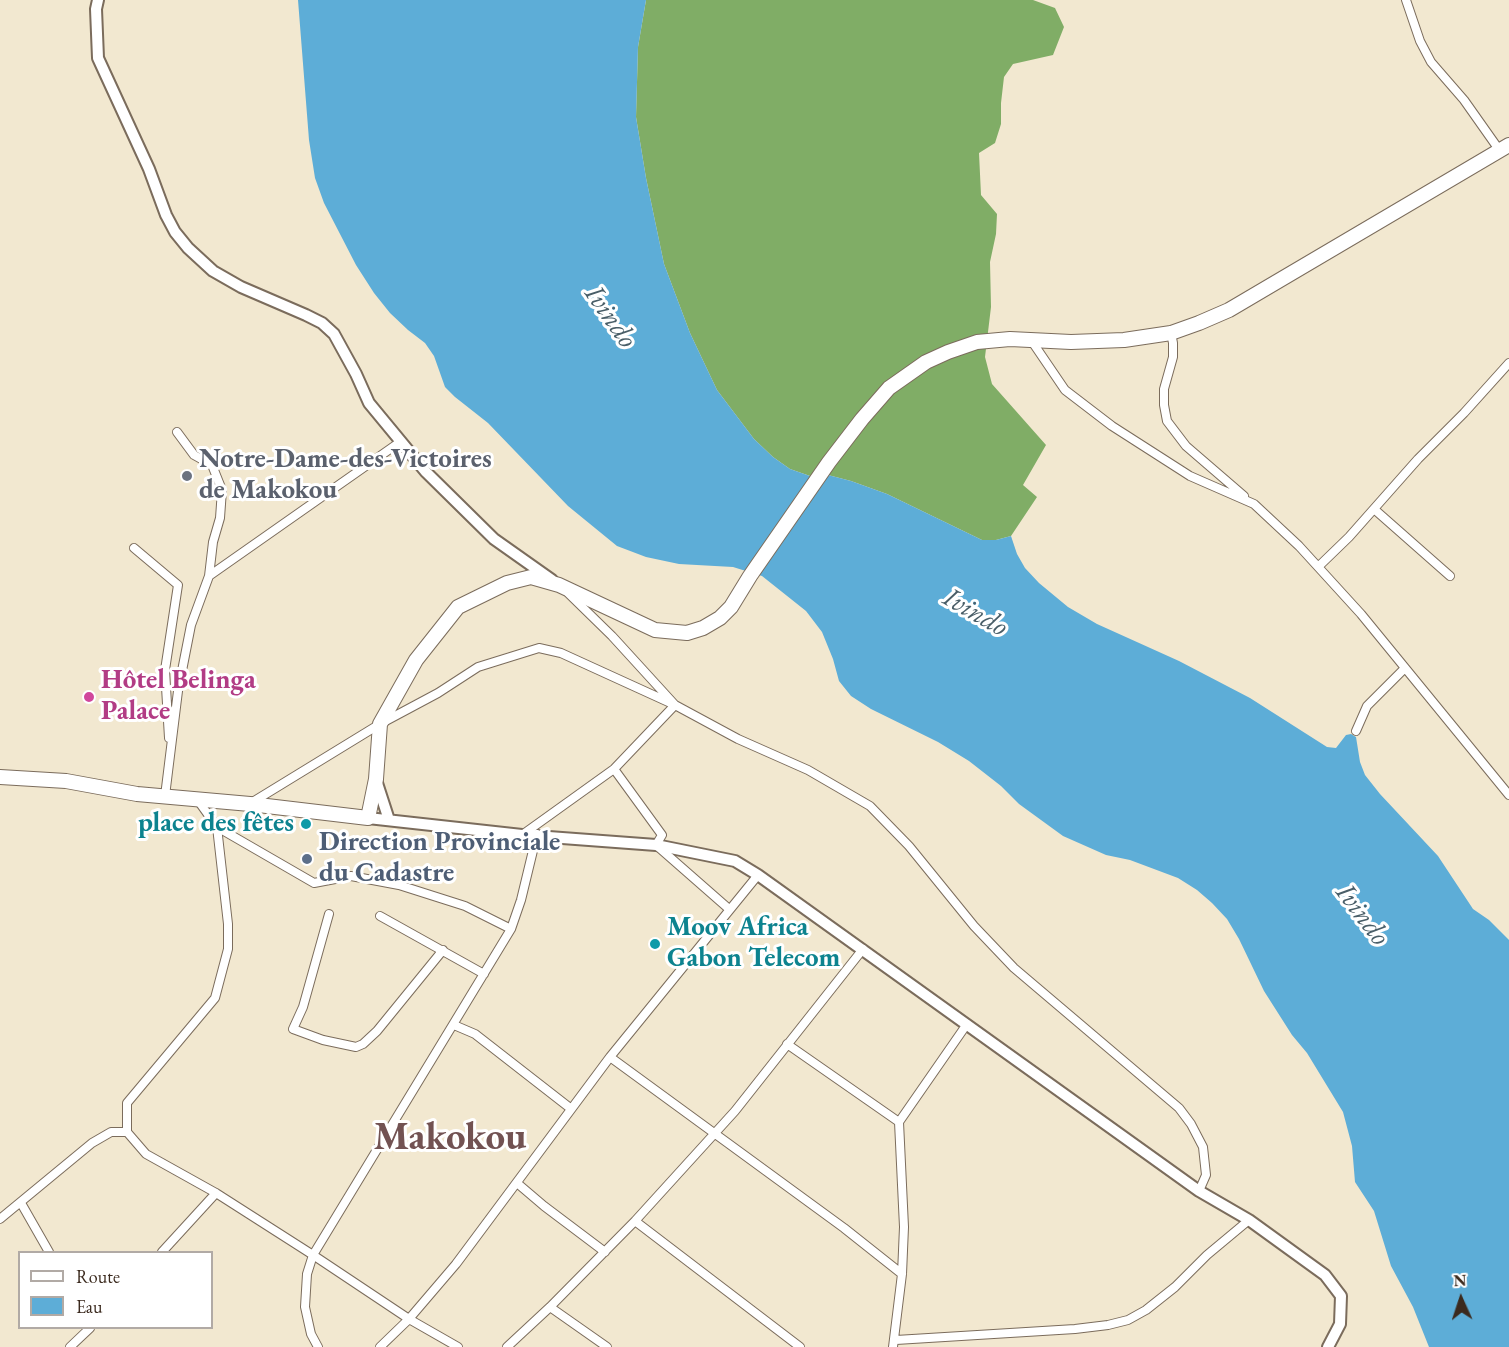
<!DOCTYPE html>
<html>
<head>
<meta charset="utf-8">
<style>
	body { margin:0 }
	#map { position:relative; width:1509px; height:1347px; overflow:hidden; background:#f2e8d0; font-family:"EB Garamond",serif }
	canvas { display:block }
	.legend { position:absolute; left:18px; top:1251px; width:195px; height:78px; box-sizing:border-box; background:#fff; border:2px solid #b1aaa5; margin:0; padding:8px 10px; list-style:none; font-size:18px; color:#3b2a1e }
	.legend li { display:flex; align-items:center; gap:12px; height:30px }
	.legend b { width:30px; border:2px solid #b1aaa5 }
	.north { position:absolute; left:1431px; top:1269px; width:60px; height:60px; -webkit-text-stroke:4px #fff; paint-order:stroke; rotate:357deg; font-size:16px; font-weight:700; line-height:24px; text-align:center; color:#3b2a1e }
	.north::after { content:''; display:block; margin:auto; width:21px; height:27px; background:#3b2a1e; clip-path:polygon(50% 0,100% 100%,50% 72%,0 100%) }
</style>
</head>
<body>
<div id="map">
<canvas width="1509" height="1347"></canvas>
<ul class="legend">
<li><b style="height:8px;background:#fff"></b>Route</li>
<li><b style="height:16px;background:#5dadd7"></b>Eau</li>
</ul>
<div class="north">N</div>
</div>
<script>
const g = document.querySelector('canvas').getContext('2d');
g.lineJoin = 'round';
function fillPath(path, color) { g.fillStyle = color; g.fill(path, 'evenodd'); }
const toPath = rows => new Path2D(rows.map(r => 'M' + r).join(''));
function trace(path, color, width, dash) { g.strokeStyle = color; g.lineWidth = width; g.lineCap = dash ? 'butt' : 'round'; g.setLineDash(dash || []); g.stroke(path); }
function drawText(font, color, halo, rows, align = 'center') {
  g.font = font + ' "EB Garamond",serif'; g.lineWidth = 6; g.setLineDash([]); g.textBaseline = 'middle'; g.strokeStyle = halo; g.fillStyle = color; for (const [text, x, y, turn = 0] of rows) {
    g.save(); g.translate(x, y); g.rotate((+turn || 0) * Math.PI / 180); g.textAlign = isNaN(turn) ? turn : align; if (halo) g.strokeText(text, 0, 0); g.fillText(text, 0, 0); g.restore();
  }
}
fillPath(toPath([
	[646,0,1033,0,1055,8,1064,27,1053,55,1013,64,1004,77,1001,103,1001,124,995,143,979,153,981,195,997,214,996,234,990,262,991,307,985,357,992,384,1046,445,1023,485,1037,497,1011,536,996,540,982,540,887,494,851,481,828,475,810,476,790,469,773,457,754,439,717,390,690,333,664,264,646,178,636,117,638,47]
]), '#80ad66');
fillPath(toPath([
	[298,0,646,0,638,47,636,117,646,178,664,264,690,333,717,390,754,439,773,457,790,469,810,476,828,475,851,481,887,494,982,540,996,540,1011,536,1017,554,1025,568,1039,583,1068,607,1097,624,1179,661,1250,698,1327,747,1336,748,1346,735,1351,734,1356,737,1360,762,1365,775,1380,794,1438,856,1473,909,1489,920,1509,940,1509,1347,1429,1347,1413,1307,1391,1266,1374,1211,1355,1182,1352,1146,1343,1112,1307,1053,1292,1035,1264,991,1239,939,1227,919,1212,903,1197,890,1178,878,1130,860,1106,855,1063,836,1019,804,1001,786,969,761,938,742,871,709,851,696,839,681,833,659,822,632,806,611,762,576,733,567,679,564,646,557,617,546,568,506,488,423,455,397,445,387,434,356,425,343,408,330,390,313,374,293,356,265,324,203,315,178,309,140]
]), '#5dadd7');
const street = toPath([
	[1406,0,1420,41,1431,62,1464,100,1500,151],
	[1171,333,1173,343,1173,357,1164,389,1164,405,1167,421,1186,446,1244,496],
	[1031,340,1065,390,1112,426,1190,476,1254,504,1299,546,1361,614,1509,795],
	[1374,509,1450,576],
	[134,548,178,585,165,670,169,738],
	[1319,566,1349,537,1418,459,1464,413,1509,363],
	[209,576,400,442],
	[1356,731,1367,706,1405,668],
	[614,769,662,835,656,845,729,909],
	[165,796,178,691,191,625,209,576,213,542,220,518,222,490,212,465,194,455,177,432],
	[197,799,217,827,228,924,228,949,215,998,127,1103,127,1132,146,1154,216,1193,313,1255,307,1274,305,1307,311,1334,318,1347],
	[251,803,380,724,438,693,478,667,539,648,561,653,675,705,738,739,808,770,870,806,909,846,974,926,1014,968,1179,1108,1191,1124,1203,1147,1206,1175,1199,1191],
	[217,827,314,883,351,876,399,885,465,906,511,929],
	[522,835,614,769,675,705,612,636,569,594],
	[329,914,303,1007,293,1029,323,1040,356,1047,363,1044,377,1031,443,950],
	[380,916,484,974],
	[454,1025,475,1034,570,1108],
	[787,1044,899,1122],
	[610,1057,844,1228,902,1274],
	[517,1183,544,1206,605,1252],
	[21,1203,49,1252],
	[0,1219,92,1143,111,1132,127,1132],
	[635,1221,800,1347],
	[162,1252,216,1193],
	[550,1307,607,1347],
	[896,1340,1075,1329,1108,1325,1128,1320,1146,1310,1175,1287,1207,1255,1249,1220],
	[70,1347,90,1328],
	[380,1347,409,1319,313,1255,511,929,521,900,537,834],
	[458,1347,409,1319,456,1264,610,1057,758,875],
	[507,1347,550,1307,635,1221,735,1111,863,949],
	[893,1347,902,1274,904,1227,899,1122,967,1024]
]);
const secondary = toPath([
	[98,0,96,9,98,58,149,169,166,215,175,232,188,248,213,271,241,287,306,315,322,323,334,334,356,374,369,403,426,472,494,539,552,580],
	[376,780,389,820],
	[368,818,522,835,656,845,735,861,758,875,1199,1191,1249,1220,1325,1275,1341,1296,1340,1324,1328,1347]
]);
const highway = toPath([
	[0,777,66,781,137,794,250,804,368,818,376,779,380,724,416,660,458,607,507,583,531,577,559,585,655,630,687,633,703,628,720,618,731,607,750,576,829,462,862,419,889,388,926,362,948,352,977,342,1010,339,1071,342,1124,340,1171,333,1199,323,1229,310,1509,145]
]);
trace(street, '#7b6c5c', 10);
trace(secondary, '#7b6c5c', 14);
trace(highway, '#7b6c5c', 16);
trace(street, '#fff', 8);
trace(secondary, '#fff', 10);
trace(highway, '#fff', 14);
for (const [x, y, r, color] of [
	[187,476,6,"#6b7280"],
	[89,697,6,"#d1479c"],
	[306,824,6,"#0f9aa8"],
	[307,859,6,"#5c6f8a"],
	[655,944,6,"#0f9aa8"]
]) { const dot = new Path2D(); dot.arc(x, y, r, 0, 2 * Math.PI); g.fillStyle = color; g.fill(dot); trace(dot, '#fff', 2); }
drawText('bold 27px', '#5b616d', '#fff', [
	["Notre-Dame-des-Victoires",199,460],
	["de Makokou",199,491]
], 'left');
drawText('bold 27px', '#b23c85', '#fff', [
	["Hôtel Belinga",101,681],
	["Palace",101,712]
], 'left');
drawText('bold 27px', '#0d838f', '#fff', [
	["place des fêtes",294,824],
	["Moov Africa",667,928,"left"],
	["Gabon Telecom",667,959,"left"]
], 'right');
drawText('bold 27px', '#4e5e75', '#fff', [
	["Direction Provinciale",319,843],
	["du Cadastre",319,874]
], 'left');
drawText('italic 28px', '#495e68', '#fff', [
	["Ivindo",610,317,55],
	["Ivindo",975,613,30],
	["Ivindo",1362,915,53]
]);
drawText('bold 39px', '#725252', '#fff', [
	["Makokou",450,1138]
]);
</script>
</body>
</html>
